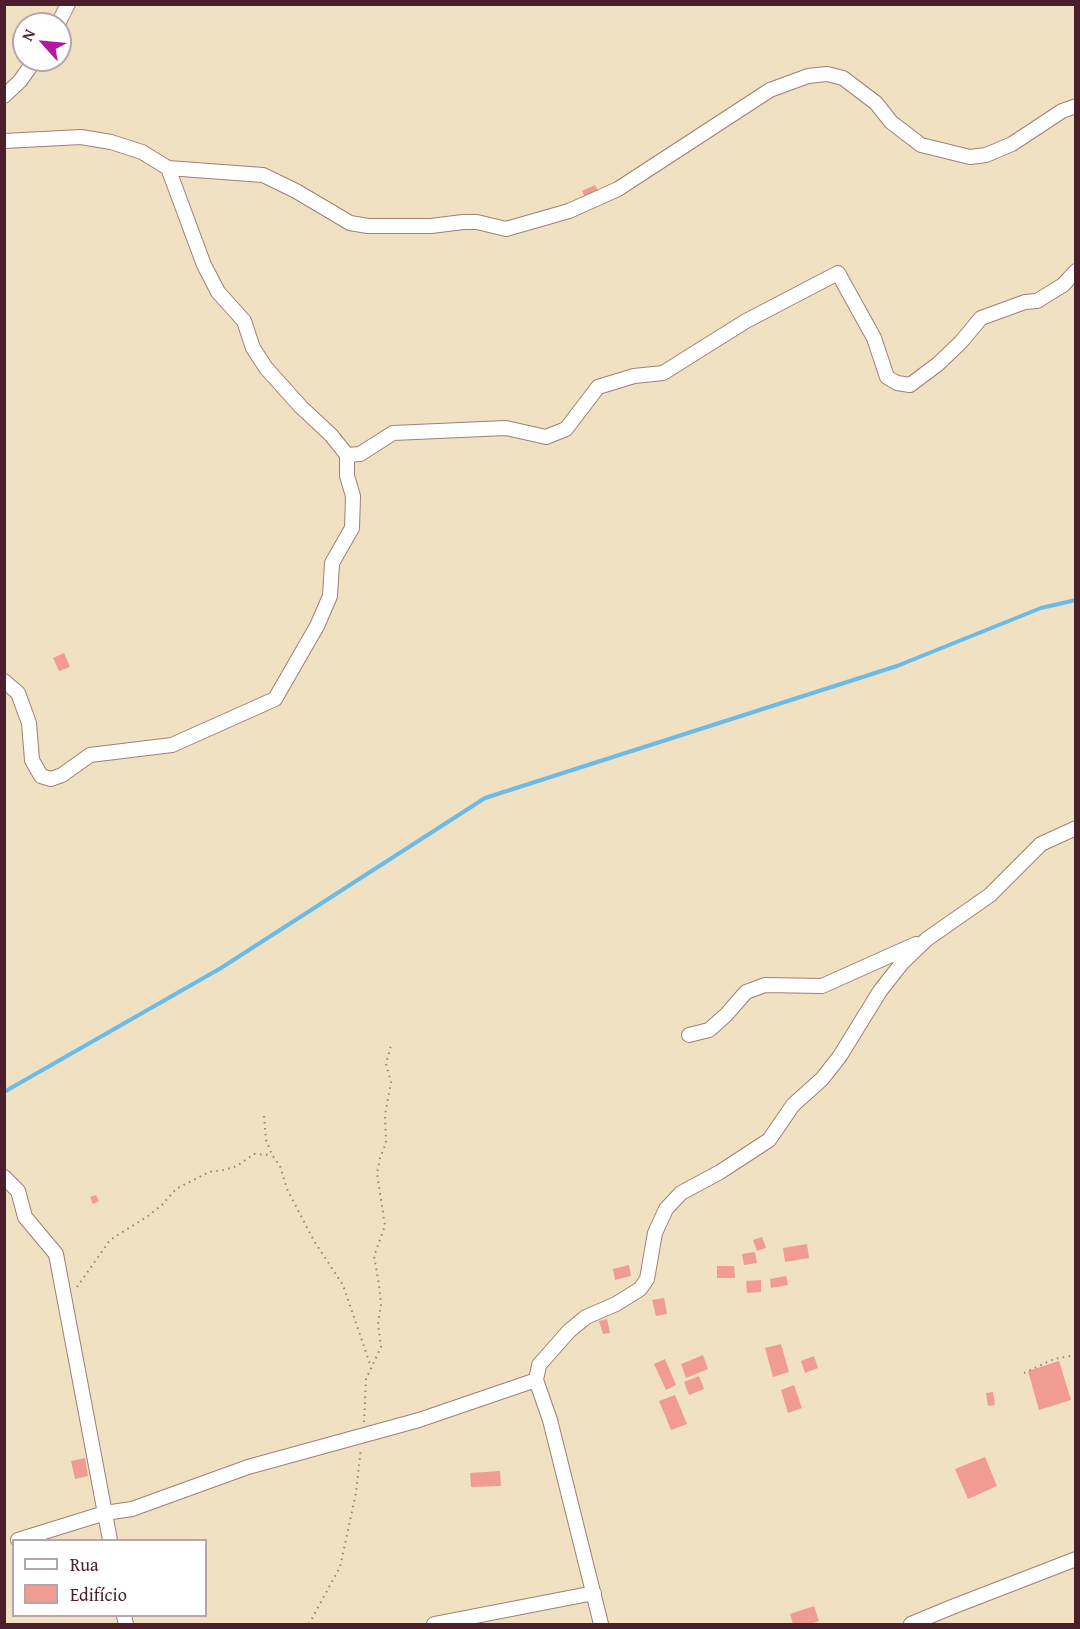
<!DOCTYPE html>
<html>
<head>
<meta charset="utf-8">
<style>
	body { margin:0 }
	#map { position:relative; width:1080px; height:1629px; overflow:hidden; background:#f0e1c3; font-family:"Gentium Book Plus",serif }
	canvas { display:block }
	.frame { position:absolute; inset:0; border:6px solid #4a1f2b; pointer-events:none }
	.legend { position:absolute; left:12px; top:1539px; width:195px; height:78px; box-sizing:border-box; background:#fff; border:2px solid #b7a5aa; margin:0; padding:8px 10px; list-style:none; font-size:18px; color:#4a1f2b }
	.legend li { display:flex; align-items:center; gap:12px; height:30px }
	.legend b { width:30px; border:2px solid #b7a5aa }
	.north { position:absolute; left:12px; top:12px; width:60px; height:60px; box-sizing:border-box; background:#fff; border:2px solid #b7a5aa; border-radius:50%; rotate:297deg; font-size:16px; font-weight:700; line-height:24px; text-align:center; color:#4a1f2b }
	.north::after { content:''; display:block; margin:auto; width:21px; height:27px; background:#b5179e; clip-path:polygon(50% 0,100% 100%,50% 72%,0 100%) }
</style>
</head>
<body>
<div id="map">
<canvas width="1080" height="1629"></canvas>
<div class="frame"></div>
<ul class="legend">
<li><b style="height:8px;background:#fff"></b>Rua</li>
<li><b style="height:16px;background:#f09c92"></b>Edifício</li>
</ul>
<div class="north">N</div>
</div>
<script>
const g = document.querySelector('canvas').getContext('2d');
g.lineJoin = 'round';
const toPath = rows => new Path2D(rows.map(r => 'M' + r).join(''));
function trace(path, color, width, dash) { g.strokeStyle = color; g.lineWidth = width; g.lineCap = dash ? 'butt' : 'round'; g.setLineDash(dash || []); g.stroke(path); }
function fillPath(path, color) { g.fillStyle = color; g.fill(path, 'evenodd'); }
trace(toPath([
	[4,1092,221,968,485,798,897,666,1041,608,1076,600]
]), '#6bbbe6', 4);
fillPath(toPath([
	[595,185,598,191,585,197,582,191],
	[64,653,70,667,59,671,53,658],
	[96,1195,99,1201,93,1204,90,1197],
	[762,1237,766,1248,757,1251,753,1240],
	[807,1244,809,1258,785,1262,783,1248],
	[755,1252,757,1263,744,1265,742,1254],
	[629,1265,631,1276,615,1280,613,1269],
	[717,1266,734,1266,735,1278,717,1278],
	[786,1276,788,1285,771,1288,770,1279],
	[761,1280,761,1292,747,1293,746,1281],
	[664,1298,667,1314,656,1316,652,1300],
	[607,1319,610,1333,603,1334,599,1321],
	[781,1344,789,1372,773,1377,765,1348],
	[703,1355,708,1369,686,1378,681,1364],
	[814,1356,818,1368,805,1373,801,1361],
	[665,1359,676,1385,666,1390,654,1364],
	[1059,1361,1071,1400,1039,1410,1028,1371],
	[699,1376,704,1389,689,1395,684,1382],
	[794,1385,802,1408,788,1413,781,1390],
	[993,1392,995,1405,988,1406,986,1393],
	[675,1395,687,1424,671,1430,659,1401],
	[985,1457,997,1486,968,1499,955,1469],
	[85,1458,88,1476,75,1479,71,1461],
	[500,1471,501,1486,471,1487,470,1473],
	[814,1606,819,1621,809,1624,793,1624,790,1614]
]), '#f09c92');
const street = toPath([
	[58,24,68,4],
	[4,96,20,81,35,60],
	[4,141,81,137,111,142,142,152,168,168,263,175,296,191,350,223,368,226,431,226,463,222,477,222,506,229,569,211,618,189,770,90,808,76,827,74,843,78,876,103,891,122,921,145,970,157,986,155,1012,144,1062,111,1076,106],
	[168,168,204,265,218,292,244,321,253,348,266,368,301,407,331,435,347,455,360,454,393,433,506,428,546,437,566,429,598,387,634,376,663,373,746,321,838,273,874,338,887,377,897,383,910,385,938,364,961,342,981,318,1025,302,1037,301,1063,285,1076,271],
	[4,681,18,693,29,723,32,760,41,776,51,779,62,775,90,755,172,745,275,699,317,626,330,596,332,563,352,528,353,496,347,476,347,455],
	[689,1035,709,1030,726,1015,746,992,765,985,822,986,916,944],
	[4,1177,18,1191,25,1217,56,1254,110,1540],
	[18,1540,105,1513,132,1509,248,1467,419,1420,536,1380],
	[124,1616,126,1624],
	[434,1624,594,1593],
	[601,1624,550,1420,536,1380,539,1365,569,1331,586,1317,616,1304,640,1289,647,1279,655,1233,666,1209,681,1193,720,1172,769,1140,793,1105,822,1079,840,1056,880,991,902,963,927,939,990,895,1041,844,1076,828],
	[911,1624,952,1607,1076,1559]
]);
trace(street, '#9d8077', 16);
trace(toPath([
	[264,1116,266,1140,272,1155,280,1166,287,1189,314,1241,343,1285,371,1367],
	[77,1287,110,1240,148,1216,162,1205,176,1189,209,1172,224,1170,237,1166,254,1154,272,1155],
	[1024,1373,1054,1359,1076,1355],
	[364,1422,366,1379,381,1347,378,1324,381,1304,379,1285,374,1256,385,1226,377,1173,380,1158,386,1143,385,1115,391,1082,386,1064,391,1045],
	[309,1624,340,1567,356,1493,361,1448]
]), '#9d8077', 2, [1.5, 4.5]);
trace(street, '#fff', 14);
</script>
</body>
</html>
